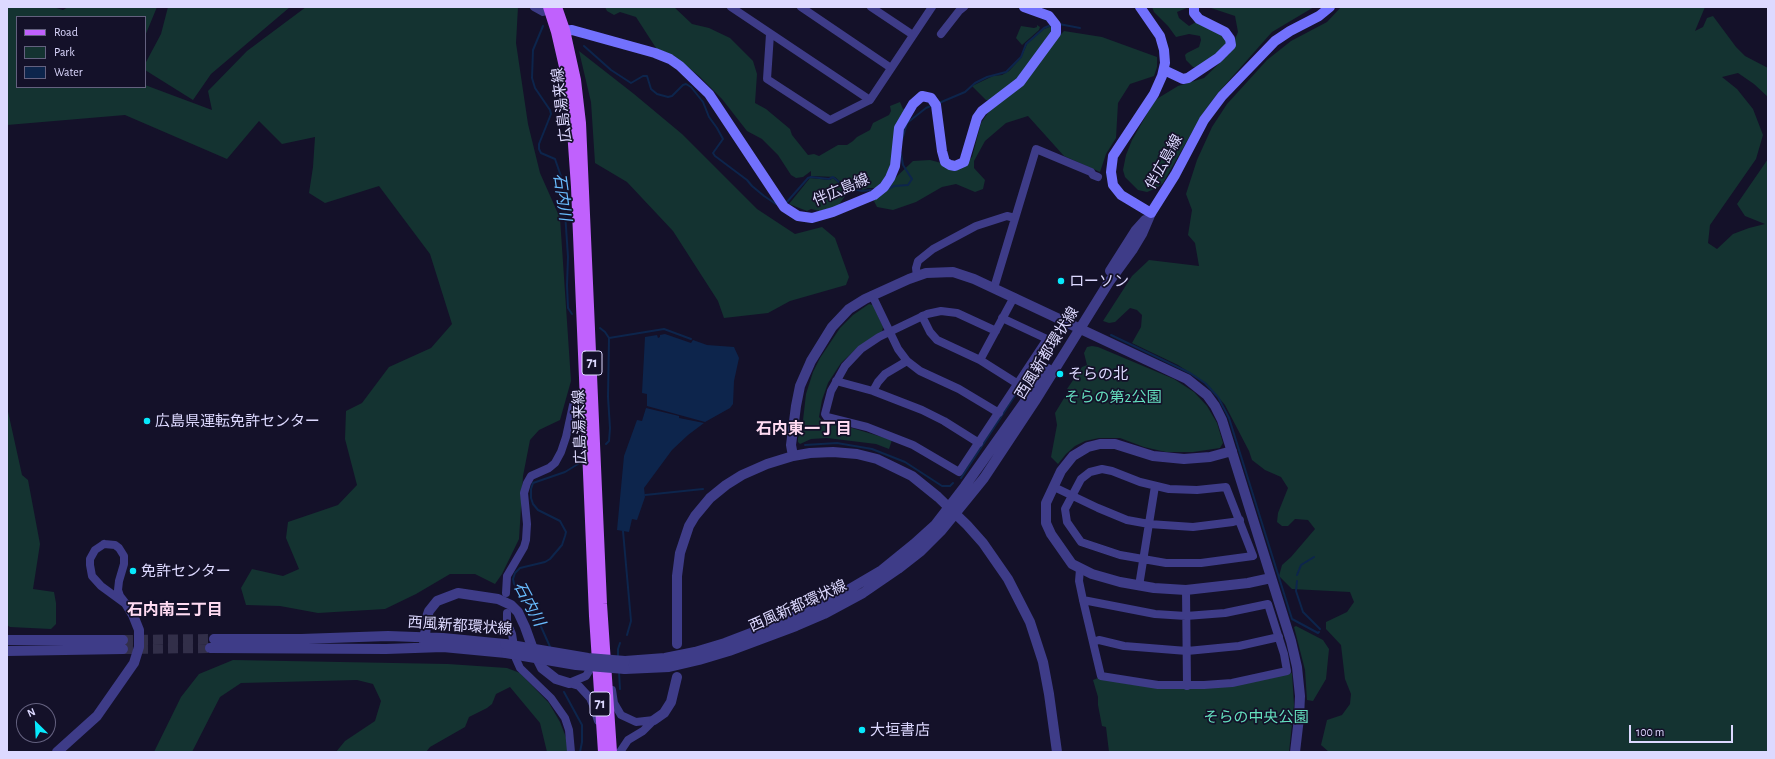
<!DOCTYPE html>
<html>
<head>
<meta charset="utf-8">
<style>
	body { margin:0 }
	#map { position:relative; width:1775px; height:759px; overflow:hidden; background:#141129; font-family:"Alegreya Sans",sans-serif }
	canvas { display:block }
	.frame { position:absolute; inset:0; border:8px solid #ddd9ff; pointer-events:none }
	.legend { position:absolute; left:16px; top:16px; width:130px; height:72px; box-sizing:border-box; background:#141129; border:1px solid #64617f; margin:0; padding:5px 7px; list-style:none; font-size:12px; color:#ddd9ff }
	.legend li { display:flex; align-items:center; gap:8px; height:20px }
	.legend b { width:20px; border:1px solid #64617f }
	.north { position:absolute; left:16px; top:703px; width:40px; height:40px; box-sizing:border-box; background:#141129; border:1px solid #64617f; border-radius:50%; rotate:336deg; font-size:11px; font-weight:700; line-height:16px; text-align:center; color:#ddd9ff }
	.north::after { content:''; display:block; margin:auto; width:14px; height:18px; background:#07e9fc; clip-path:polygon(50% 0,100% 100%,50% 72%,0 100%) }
	.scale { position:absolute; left:1629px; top:725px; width:104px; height:18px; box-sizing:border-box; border:2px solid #ddd9ff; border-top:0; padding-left:5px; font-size:12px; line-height:14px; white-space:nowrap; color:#ddd9ff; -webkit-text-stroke:3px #141129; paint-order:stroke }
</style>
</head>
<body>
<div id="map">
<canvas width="1775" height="759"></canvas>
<div class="frame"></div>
<ul class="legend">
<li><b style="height:5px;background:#c061fd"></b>Road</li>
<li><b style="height:11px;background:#143331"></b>Park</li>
<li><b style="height:11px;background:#0d254c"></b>Water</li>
</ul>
<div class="north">N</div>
<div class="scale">100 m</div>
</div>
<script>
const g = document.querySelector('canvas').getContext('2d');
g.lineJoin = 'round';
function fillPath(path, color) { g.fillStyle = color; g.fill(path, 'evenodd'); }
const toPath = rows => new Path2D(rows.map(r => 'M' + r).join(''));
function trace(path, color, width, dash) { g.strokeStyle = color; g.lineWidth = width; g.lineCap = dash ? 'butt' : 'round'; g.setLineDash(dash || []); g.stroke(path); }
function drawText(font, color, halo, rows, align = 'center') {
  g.font = font + ' "Alegreya Sans","Noto Sans JP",sans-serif'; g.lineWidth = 3.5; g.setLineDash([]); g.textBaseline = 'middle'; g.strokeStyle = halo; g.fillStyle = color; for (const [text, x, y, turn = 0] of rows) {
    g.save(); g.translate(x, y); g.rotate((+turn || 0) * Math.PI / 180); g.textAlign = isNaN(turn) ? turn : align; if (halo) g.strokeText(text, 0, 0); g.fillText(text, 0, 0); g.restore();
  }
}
fillPath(toPath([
	[7,7,53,7,63,10,68,7,157,7,145,36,145,17,17,17,17,87,145,87,145,85,212,110,208,91,247,51,306,7,518,7,516,43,528,124,540,173,560,218,571,381,560,420,539,430,530,440,523,476,519,539,502,574,495,584,475,574,450,574,416,594,385,609,318,613,280,606,246,605,241,588,252,569,283,576,299,569,286,538,288,522,338,505,357,485,345,439,346,411,362,403,389,367,431,348,452,324,430,254,379,186,325,203,309,193,313,167,315,137,282,144,259,121,227,159,125,115,7,125],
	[168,7,290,7,211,74,193,100,145,70,145,64,161,34],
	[605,7,674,7,692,24,709,28,730,38,753,61,757,74,755,103,766,109,790,129,792,135,808,155,814,154,819,156,838,145,847,145,853,141,857,137,870,130,873,123,889,115,891,111,890,106,900,102,903,109,907,108,893,162,879,188,868,188,863,190,846,187,835,177,811,176,811,171,803,177,796,178,791,175,778,155,762,139,747,131,722,99,699,76,674,56,656,48,636,17,620,12,614,15,607,11],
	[1152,7,1189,7,1177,12,1179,18,1189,26,1196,22,1219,33,1226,39,1226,47,1198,68,1193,67,1186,60,1185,55,1187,53,1199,47,1201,40,1200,36,1189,34,1176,37,1168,26,1154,12],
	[1211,7,1314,7,1272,32,1217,94,1203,113,1163,183,1157,188,1147,192,1138,190,1125,177,1123,170,1126,155,1132,140,1155,100,1178,86,1204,78,1229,54,1238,32,1235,16,1211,8],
	[1341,7,1705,7,1695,31,1703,27,1707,18,1713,16,1736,47,1745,56,1768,68,1768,97,1754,84,1738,73,1722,77,1737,89,1753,109,1763,135,1756,159,1710,225,1708,243,1717,249,1733,234,1749,228,1765,224,1745,216,1737,204,1768,159,1768,752,1329,752,1321,745,1327,720,1342,715,1350,704,1351,694,1345,679,1341,645,1326,629,1326,622,1347,612,1354,602,1350,592,1292,589,1279,576,1282,565,1291,557,1315,529,1308,520,1295,519,1288,526,1282,526,1277,522,1278,513,1288,488,1281,477,1265,470,1252,460,1249,451,1225,405,1207,384,1178,365,1132,343,1141,327,1142,315,1137,310,1130,308,1115,322,1109,323,1103,321,1132,276,1149,260,1199,266,1195,243,1188,235,1192,210,1186,194,1197,160,1212,127,1227,104,1267,60,1291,41,1327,22],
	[1037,25,1040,27,1039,30,1022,45,1016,38,1021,26,1034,28,1037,27],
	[1052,26,1053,28,1020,78,990,100,986,100,972,86,993,76,1002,75,1009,71,1021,58,1027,44,1044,29],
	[1064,31,1102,37,1157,57,1157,67,1154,76,1130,84,1118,103,1116,138,1106,154,1100,172,1064,156,1028,116,1006,123,985,141,974,161,974,168,985,180,983,189,975,192,956,184,942,187,916,202,893,210,877,207,873,199,913,161,930,160,961,168,972,157,981,123,992,107],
	[579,51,634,94,682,134,757,209,795,234,822,227,835,238,849,277,846,285,790,301,768,313,724,318,718,301,673,231,627,182,595,163,591,102],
	[810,178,830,180,833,178,843,187,853,191,845,196,838,206,820,211,811,209,807,211,789,204],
	[869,304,873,305,883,327,882,332,856,349,841,363,828,383,822,400,819,417,824,423,852,428,892,440,889,449,876,444,827,438,811,439,800,444,798,442,798,438,802,429,806,394,813,372,820,358,840,328,853,315],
	[1092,346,1098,347,1174,379,1194,392,1207,406,1217,423,1223,443,1220,448,1193,452,1166,452,1144,447,1120,438,1099,438,1085,441,1075,446,1066,454,1058,464,1051,457,1057,425,1055,413,1069,390,1067,389,1082,367,1087,365,1084,353,1087,347],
	[7,407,22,475,28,480,40,544,33,589,54,592,56,603,56,624,51,629,10,627,7,625],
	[1296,626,1323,640,1329,649,1326,679,1313,701,1307,700,1305,670,1294,627],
	[233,660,448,664,507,668,520,673,549,703,560,722,567,740,568,752,547,752,540,723,510,687,496,694,492,704,487,708,469,717,465,727,430,747,426,752,336,752,345,741,375,721,381,701,373,684,357,680,241,683,220,697,192,752,154,752,181,697,199,674],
	[1292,673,1294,705,1289,752,1109,752,1106,727,1102,726,1098,705,1098,697,1093,680,1098,678,1134,685,1267,679]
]), '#143331');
fillPath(toPath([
	[665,334,691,343,693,340,707,345,734,347,739,358,734,381,733,404,730,408,705,422,647,406,647,394,642,393,645,337,657,335,658,338,660,337,660,335],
	[646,408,679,416,679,418,704,423,688,435,672,450,644,488,645,497,637,520,632,519,629,532,617,530,624,456,637,420,642,421]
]), '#0d254c');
trace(toPath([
	[1059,24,1080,28],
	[543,26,533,50,532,78,535,88,550,110,551,114,539,144,539,149,541,153,555,159,563,182,568,257,567,285,568,308,572,314],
	[584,46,611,70,631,83,643,76,647,76,651,89,657,94,668,97,672,96,683,85,686,84,691,87,703,102,709,117,717,128,723,139,713,153,715,156,747,180,752,186,764,196,776,204],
	[939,103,965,92,975,83,987,77,1006,72,1021,57,1026,44,1044,28,1051,25],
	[902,140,907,123,926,108,933,105],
	[886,190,894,186,908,185,912,179,903,165,901,154],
	[786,203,808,178,811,177,829,179,833,177,845,187,862,191,871,190],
	[600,328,605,332,609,338,608,397,610,428,609,441,606,444],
	[1111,335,1190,373,1205,383,1218,397,1229,418,1292,619,1318,633,1319,632],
	[609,338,664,329,691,339],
	[805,445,837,443,872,449,905,462,942,486,950,486,953,483],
	[961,478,1052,339],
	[645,495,703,489],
	[623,531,631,621,627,635],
	[1297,575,1301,565,1314,557],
	[1297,581,1296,591,1303,612,1320,629],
	[551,649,526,593,517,588,514,584,513,579,515,573,520,568,545,562,550,559,562,545,565,536,566,532,560,521,538,510,533,504,531,498,531,489,533,483,565,472,578,464],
	[618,658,618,649,620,643],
	[619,672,620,689],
	[564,692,582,725,582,742,580,752]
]), '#0d254c', 2);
trace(toPath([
	[123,640,214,639],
	[123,649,210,648]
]), '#322f49', 10, [10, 5]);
trace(toPath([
	[534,7,543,12,554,9],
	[731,7,870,100],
	[801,7,891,68],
	[871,7,913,35],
	[770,34,767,79,830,120,870,100,932,7],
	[941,34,959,11,964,7],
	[917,276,916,268,918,261,933,249,976,226,1007,216,1015,218],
	[994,288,1036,149,1091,172,1093,175,1098,177],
	[872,295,898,349,907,361,920,371,959,389,999,413],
	[922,316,930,332,937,340,980,360,1014,297],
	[996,331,957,313,941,311,927,314,879,337,861,349,845,366,831,391,825,414,827,417,867,427,913,445,959,472,1047,339,1002,318],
	[980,360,1018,384],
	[836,381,873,391,922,410,944,421,979,443],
	[873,391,878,382,885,374,907,361],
	[1102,469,1112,471,1140,482,1169,489,1197,490,1226,487,1253,556,1201,563,1166,563,1120,555,1081,542,1067,522,1065,509,1081,479,1090,472,1102,469],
	[1054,487,1098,508,1127,520,1149,524,1193,527,1233,522,1240,520],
	[104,544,115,545,119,548,124,556,124,564,119,581,118,590,120,596,127,605,101,586,92,576,90,565,90,559,95,550,104,544],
	[1080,569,1079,581,1083,600,1101,676,1158,685,1204,685,1232,683,1287,671,1284,654,1268,604,1225,613,1186,616,1155,614,1083,600],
	[1139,586,1155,486],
	[1186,590,1187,686],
	[506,593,507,576,524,547,526,540,527,524,524,493,527,483,531,476,549,468,555,463,561,452,566,437,573,405,578,399,591,398],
	[507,613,507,622,512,634,516,659,520,668,551,698,565,718,569,730,571,752],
	[1093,642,1099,640,1124,646,1187,651,1239,646,1279,637],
	[569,683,579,686,590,698,593,705,598,721],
	[569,683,586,676,595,661],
	[612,690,614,703,621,715,636,722,654,720],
	[620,752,628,740,643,731,654,720]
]), '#3e3c88', 8);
trace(toPath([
	[1110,271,1136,230,1145,220],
	[1232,451,1210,457,1184,459,1153,456,1115,444,1100,444,1088,447,1073,456,1061,471,1046,503,1046,523,1051,534,1072,564,1092,574,1120,582,1154,588,1186,590,1248,583,1271,578],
	[793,456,791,445,796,406,800,386,811,361,832,327,849,309,865,299,909,279,926,273,953,272,974,279,1187,379,1207,395,1215,406,1222,420,1291,641,1297,667,1300,696,1299,718,1295,752],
	[214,639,301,639,388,636,443,638,505,644],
	[7,640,123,640],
	[424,644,427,617,429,611,437,601,458,593,498,599,511,605,518,612,525,627,534,652,542,668,556,679,569,683],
	[677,644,677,576,680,553,689,526,695,516,710,498,726,485,742,475,767,464,793,456,810,453,833,452,857,454,877,459,912,476,938,497,967,525,983,543,1008,579,1030,622,1043,662,1049,694,1057,752],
	[210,648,386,649,443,647,506,653],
	[7,651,123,649],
	[625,661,665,658,695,652,725,643,819,607,882,570,914,544,935,525,965,486,1048,369],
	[625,669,669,667,699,660,729,651,796,626,824,614,863,593,898,569,921,551,941,531,984,478,1035,401,1109,282,1133,249,1142,234,1151,213],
	[654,720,664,713,671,702,677,677],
	[57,752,97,716,134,663,139,647,139,630,133,615,127,605]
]), '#3e3c88', 10);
trace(toPath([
	[1140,7,1160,36,1164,50,1165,63,1162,76,1154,94,1113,156,1111,172,1113,185,1121,195,1151,213,1175,175,1204,120,1222,96,1275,41,1290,31,1319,16,1330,7],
	[558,31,572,30,655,53,670,59,680,66,709,94,784,207,798,216,812,218,833,212,874,195,884,187,890,178,895,166,899,128,913,104,922,96,931,98,936,105,942,151,945,162,950,165,955,166,964,162,977,118,982,111,1020,82,1056,33,1056,25,1049,16,1024,7],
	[1164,70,1183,79,1188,78,1218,58,1231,45,1230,39,1225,32,1199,19,1194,13,1194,7]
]), '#7271fd', 10);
trace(toPath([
	[548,7,556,32,567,80,570,102,576,187,594,616,603,752],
	[557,7,565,30,576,80,581,123,602,604,612,752]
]), '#c061fd', 10);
trace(toPath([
	[505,644,588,658,625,661],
	[506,653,576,665,625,669]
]), '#3e3c88', 10);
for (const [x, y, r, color] of [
	[1061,281,4,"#07e9fc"],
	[1060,374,4,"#07e9fc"],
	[147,421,4,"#07e9fc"],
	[133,571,4,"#07e9fc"],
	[862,730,4,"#07e9fc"]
]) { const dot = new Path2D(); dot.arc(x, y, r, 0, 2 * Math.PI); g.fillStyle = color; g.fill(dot); trace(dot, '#141129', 1.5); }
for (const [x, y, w] of [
	[592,363,20],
	[600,704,20]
]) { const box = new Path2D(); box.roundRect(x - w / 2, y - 12, w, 24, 3); g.fillStyle = '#141129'; g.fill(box); trace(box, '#ddd9ff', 1); }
drawText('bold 14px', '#ddd9ff', null, [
	["71",592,363],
	["71",600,704]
]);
drawText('15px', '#ddd9ff', '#141129', [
	["広島湯来線",562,105,-97],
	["伴広島線",1164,162,-61],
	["伴広島線",841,190,-23],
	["西風新都環状線",1047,353,-58],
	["広島湯来線",580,427,-92],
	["西風新都環状線",798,606,-24],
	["西風新都環状線",460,626,4]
]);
drawText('15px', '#ddd9ff', '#141129', [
	["ローソン",1069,281],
	["そらの北",1068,374],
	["広島県運転免許センター",155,421],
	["免許センター",141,571],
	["大垣書店",870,730]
], 'left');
drawText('15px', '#64dfbe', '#141129', [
	["そらの第2公園",1113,397],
	["そらの中央公園",1256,717]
]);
drawText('italic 16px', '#68bbfd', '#141129', [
	["石内川",562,197,82],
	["石内川",529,604,62]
]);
drawText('bold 16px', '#ffdbf2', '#141129', [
	["石内東一丁目",804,429],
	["石内南三丁目",175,610]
]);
</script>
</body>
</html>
